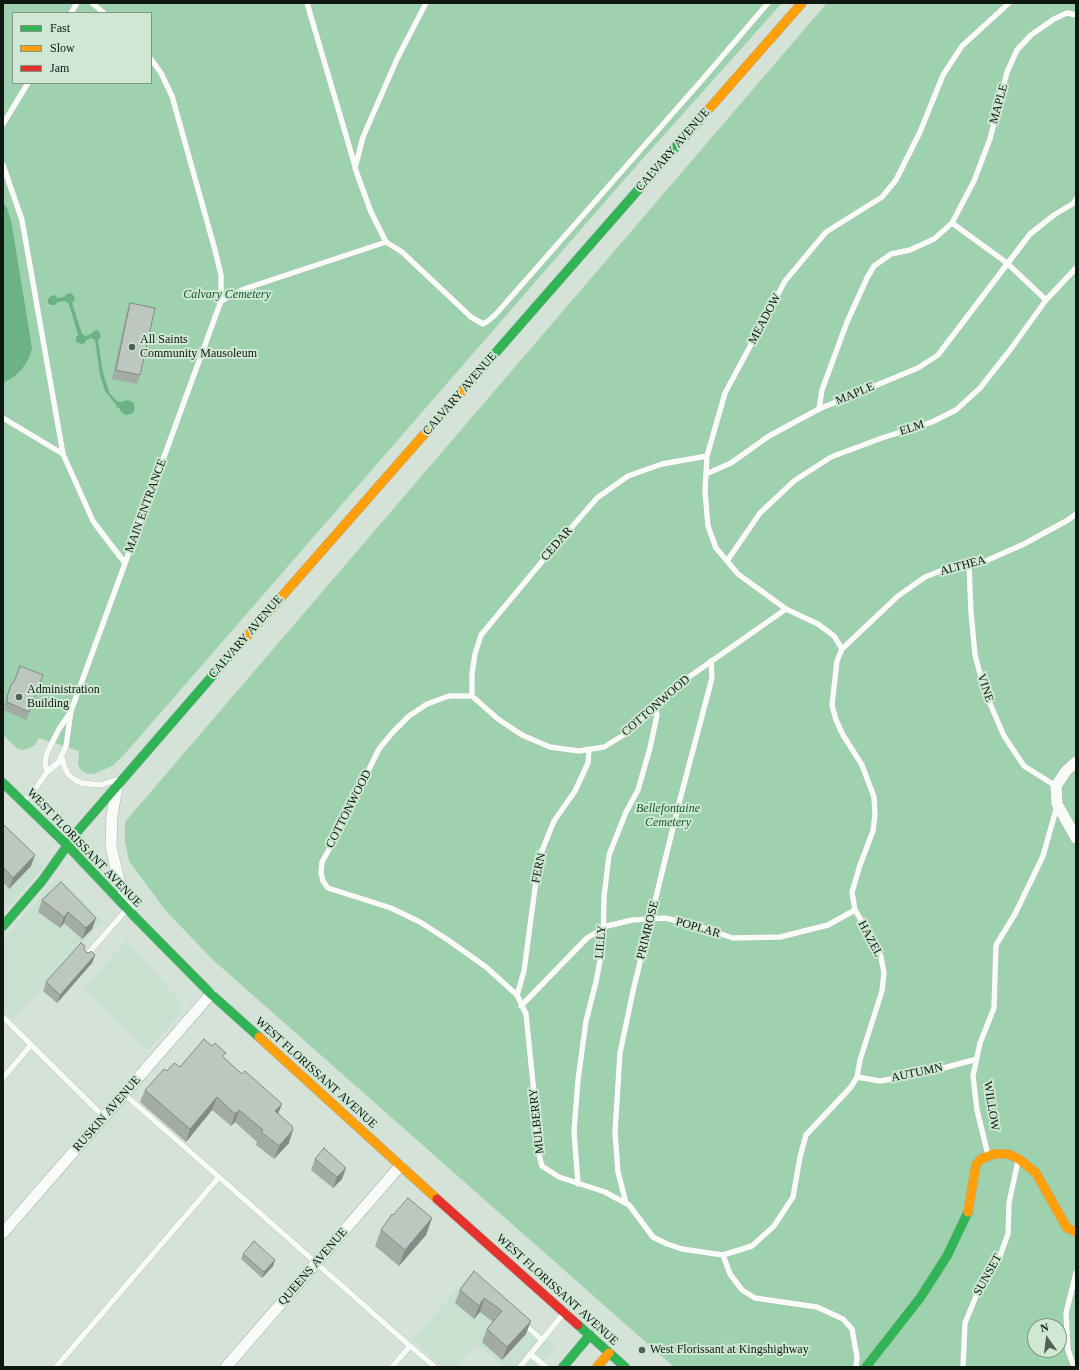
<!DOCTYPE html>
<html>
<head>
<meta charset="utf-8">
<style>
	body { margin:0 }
	#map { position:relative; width:1079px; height:1370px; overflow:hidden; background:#d4e2d8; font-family:"Times New Roman",serif }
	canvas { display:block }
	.frame { position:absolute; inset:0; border:4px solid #0e1710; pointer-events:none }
	.legend { position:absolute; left:12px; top:12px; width:140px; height:72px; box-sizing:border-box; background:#cee8d4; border:1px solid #819486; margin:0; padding:5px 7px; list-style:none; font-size:12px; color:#0e1710 }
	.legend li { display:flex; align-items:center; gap:8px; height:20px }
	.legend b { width:20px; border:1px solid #819486 }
	.north { position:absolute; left:1027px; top:1318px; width:40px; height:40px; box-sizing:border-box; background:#cee8d4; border:1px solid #819486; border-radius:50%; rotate:346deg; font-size:11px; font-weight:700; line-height:16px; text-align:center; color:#0e1710 }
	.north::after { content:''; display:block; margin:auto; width:14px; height:18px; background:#535e56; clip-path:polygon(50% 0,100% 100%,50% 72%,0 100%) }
</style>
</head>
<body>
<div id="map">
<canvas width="1079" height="1370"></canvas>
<div class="frame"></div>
<ul class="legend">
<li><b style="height:5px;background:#30b455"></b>Fast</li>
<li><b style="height:5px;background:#ff9f0a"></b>Slow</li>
<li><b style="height:5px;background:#e5322d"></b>Jam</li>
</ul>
<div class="north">N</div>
</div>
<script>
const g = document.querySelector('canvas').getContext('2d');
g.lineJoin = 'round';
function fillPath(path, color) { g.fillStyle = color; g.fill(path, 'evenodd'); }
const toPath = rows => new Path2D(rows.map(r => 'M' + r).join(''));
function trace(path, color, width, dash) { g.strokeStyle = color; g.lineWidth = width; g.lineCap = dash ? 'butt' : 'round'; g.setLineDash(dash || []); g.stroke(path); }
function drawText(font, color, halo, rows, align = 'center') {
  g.font = font + ' "Times New Roman",serif'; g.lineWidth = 4; g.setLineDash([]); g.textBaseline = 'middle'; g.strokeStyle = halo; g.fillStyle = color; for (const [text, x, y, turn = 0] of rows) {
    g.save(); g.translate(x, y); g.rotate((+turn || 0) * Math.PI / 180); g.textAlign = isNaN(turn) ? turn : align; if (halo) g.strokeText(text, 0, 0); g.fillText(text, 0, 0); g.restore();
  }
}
fillPath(toPath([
	[3,823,39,858,43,867,40,871,3,913],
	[61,879,102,921,12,1020,3,1010,3,939,55,881],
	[126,941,180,1001,183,1008,181,1013,148,1050,83,989],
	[472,1273,555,1346,538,1367,505,1367,477,1344,455,1367,443,1367,412,1340]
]), '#c8e0cf');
fillPath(toPath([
	[3,3,782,3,630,173,123,756,112,766,94,774,88,774,81,770,78,765,79,751,39,738,35,745,29,748,24,750,18,749,3,735],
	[13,13,151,13,151,83,13,83],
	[827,3,1076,3,1076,1367,674,1367,212,959,166,911,129,861,125,841,125,822],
	[1035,1326,1059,1326,1059,1350,1035,1350]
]), '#9ed1ae');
fillPath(toPath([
	[3,203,7,208,11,220,32,348,29,358,22,369,15,376,3,383],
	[71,293,74,296,75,300,72,303,82,334,85,336,91,334,94,331,97,330,100,333,101,337,98,340,103,373,110,394,118,402,119,401,122,402,127,400,133,402,135,408,133,413,127,415,122,413,119,408,116,407,117,406,105,391,100,375,95,340,91,338,86,340,85,343,81,344,76,342,76,337,78,335,69,304,65,301,58,302,55,305,51,305,48,303,48,299,51,296,55,295,57,298,64,297,67,294]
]), '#6bb285');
const lane = toPath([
	[92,3,104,13],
	[307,3,355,166],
	[426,3,397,59,363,137,355,168,371,212,386,242,402,252,471,317,483,324,488,321,496,314,702,80,768,3],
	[71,13,77,3],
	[3,124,28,83],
	[3,165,22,220,63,454,93,521,108,541,125,563],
	[952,223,1007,263,1046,300],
	[221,301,244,289,386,242],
	[819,409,822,390,847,322,867,278,874,266,891,254,910,250,934,239,952,223,974,181,990,139,1007,72,1017,50,1031,35,1054,19,1067,13,1076,15],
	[3,418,63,454],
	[706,474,731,463,769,436,819,409,918,368,938,355,1030,234,1054,215,1074,203,1076,199],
	[727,561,760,513,794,481,831,457,882,438,932,422,956,410,980,388,1010,350,1046,300,1076,268],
	[969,565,971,612,975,655,985,692,1004,736,1024,766,1056,786],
	[786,609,679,684,632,730,604,747,579,751,550,747,522,735,498,719,472,696,449,696,427,704,409,716,392,733,379,749,337,835,322,862,321,873,323,881,328,888,391,908,420,922,448,940,486,967,517,995,526,1014,536,1113,536,1131,538,1151,542,1166,559,1177,605,1192,629,1205,653,1237,667,1244,682,1249,723,1255,730,1274,742,1290,755,1298,817,1307,843,1319,852,1329,857,1357,856,1367],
	[842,649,834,636,818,624,786,609,738,574,716,548,708,526,705,491,707,456,725,393,785,281,826,232,882,197,896,180,920,132,943,75,962,46,1009,3],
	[472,696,472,674,475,654,481,635,545,558,597,498,628,476,662,464,707,456],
	[62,757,64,766,68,774,75,780,81,783,101,785,116,780],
	[47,772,45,762,47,753,59,729,70,713],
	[23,802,36,788,47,772,58,763,66,746,71,711,221,301,221,275,215,250,172,96,161,73,151,59],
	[85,957,127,909],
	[517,995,524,971,539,858,554,821,575,791,588,763,589,749],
	[521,1006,587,938,607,926,632,920,665,918,695,925,733,938,780,937,828,925,855,910],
	[3,1017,104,1117],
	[857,1077,880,1081,921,1074,977,1059],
	[3,1078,31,1045],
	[988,1155,977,1110,973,1076,980,1043,994,1008,996,945,1015,914,1043,856,1057,806],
	[219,1177,410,1346,392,1367],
	[578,1184,574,1131,578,1080,586,1021,596,982,603,945,604,897,609,855,626,812,638,790,650,748,657,715,655,707],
	[626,1203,618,1172,615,1132,620,1053,633,991,678,807,712,678,711,661],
	[723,1255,752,1246,774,1226,793,1197,800,1157,806,1135,851,1087,857,1077,860,1060,882,991,884,973,881,957,878,948,855,910,852,892,860,865,873,831,875,814,874,797,862,765,843,735,836,720,832,705,837,661,842,649,898,596,925,577,945,569,981,563,1024,544,1068,520,1076,514],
	[523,1323,542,1340],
	[410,1346,435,1367],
	[530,1354,546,1367],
	[56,1367,219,1177,124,1094],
	[520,1367,564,1313],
	[963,1367,965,1323,979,1289,1000,1256,1008,1234,1009,1203,1018,1161],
	[1074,1367,1068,1350,1066,1313,1076,1273]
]);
const street = toPath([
	[1076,762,1066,771,1056,786,1057,804,1076,838],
	[117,787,112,815,111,846,118,877,130,908],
	[3,1233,211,994],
	[226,1367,400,1166]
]);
const fast = toPath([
	[463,390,708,110],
	[3,783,67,845,135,917,211,994,259,1037],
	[3,926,42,881,77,832,233,652],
	[578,1325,625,1367],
	[563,1367,590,1335],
	[866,1367,920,1298,947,1256,968,1212]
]);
const slow = toPath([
	[708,110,802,3],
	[233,652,463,390],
	[259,1037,437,1199],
	[968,1212,976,1165,981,1159,994,1154,1008,1154,1019,1159,1036,1173,1067,1228,1076,1232],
	[597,1367,609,1353]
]);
const jam = toPath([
	[437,1199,578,1325]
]);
trace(lane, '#a9b3ab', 6);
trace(street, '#a9b3ab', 12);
trace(fast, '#a9b3ab', 10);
trace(slow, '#a9b3ab', 10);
trace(jam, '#a9b3ab', 10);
trace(lane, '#f9fbf9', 5.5);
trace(street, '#f9fbf9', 11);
trace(fast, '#30b455', 9);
trace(slow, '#ff9f0a', 9);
trace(jam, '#e5322d', 9);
fillPath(toPath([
	[130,303,140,375,137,384,112,379,127,311],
	[43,675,26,720,4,710,5,706,4,706,11,685,14,682],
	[3,824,31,866,9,889,3,882],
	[61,882,92,929,82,939,64,923,60,928,38,912,42,900],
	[86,952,95,955,92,963,57,1003,43,991,46,982],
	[224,1058,242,1074,282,1104,278,1114,289,1143,274,1159,256,1145,257,1142,235,1122,231,1126,212,1110,186,1142,140,1102,145,1090,180,1067],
	[315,1159,342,1179,333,1188,311,1170],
	[393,1215,432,1218,426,1235,399,1266,375,1246,381,1230],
	[243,1254,275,1260,273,1266,262,1278,241,1259],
	[474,1271,526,1334,502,1360,482,1342,487,1329,493,1322,480,1312,474,1319,455,1303,460,1290]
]), '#a2aba4');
fillPath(toPath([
	[35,855,31,866,9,889,13,878],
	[68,912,64,923,60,928,64,917],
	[96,918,92,929,82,939,86,928],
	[95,955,92,963,57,1003,60,995],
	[217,1097,212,1110,186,1142,190,1129],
	[282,1104,277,1116,275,1111],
	[239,1110,235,1122,231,1126,235,1114],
	[293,1130,289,1143,274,1159,279,1146],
	[346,1168,342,1179,333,1188,337,1177],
	[432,1218,426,1235,399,1266,405,1250],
	[275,1260,273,1266,262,1278,264,1272],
	[484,1298,480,1312,474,1319,479,1306],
	[531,1321,526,1334,502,1360,507,1347]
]), '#848b86');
const building = toPath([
	[130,303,155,308,140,375,116,370,130,303],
	[20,666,43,675,29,712,7,702,8,698,7,697,11,685,13,682,14,682,20,666],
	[3,824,35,855,13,878,3,867,3,824],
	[61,882,96,918,86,928,68,912,64,917,42,900,61,882],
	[81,943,85,946,84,950,86,952,89,953,91,951,95,955,60,995,46,982,81,943],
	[204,1039,212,1046,215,1043,226,1053,222,1056,242,1074,245,1071,282,1104,275,1111,292,1126,293,1130,279,1146,261,1132,263,1130,239,1110,235,1114,217,1097,190,1129,145,1090,164,1069,167,1071,174,1063,180,1067,204,1039],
	[324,1148,346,1168,337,1177,315,1159,324,1148],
	[408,1198,432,1218,405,1250,381,1230,392,1214,393,1215,408,1198],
	[254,1241,275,1260,264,1272,243,1254,254,1241],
	[474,1271,531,1321,507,1347,487,1329,502,1311,484,1298,479,1306,460,1290,474,1271]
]);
fillPath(building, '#bcc7bf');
trace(building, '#848b86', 1);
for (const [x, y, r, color] of [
	[132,347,4,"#535e56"],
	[19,697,4,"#535e56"],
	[642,1350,4,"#535e56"]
]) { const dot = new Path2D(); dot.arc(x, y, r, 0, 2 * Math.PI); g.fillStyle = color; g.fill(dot); trace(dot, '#cee8d4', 1.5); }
drawText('12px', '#0e1710', '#cee8d4', [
	["MAPLE",999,104,-75],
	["CALVARY AVENUE",673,150,-49],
	["MEADOW",765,319,-62],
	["CALVARY AVENUE",460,394,-49],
	["MAPLE",855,394,-23],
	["ELM",912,428,-18],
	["MAIN ENTRANCE",146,506,-70],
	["CEDAR",557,544,-49],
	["ALTHEA",963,566,-15],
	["CALVARY AVENUE",246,637,-49],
	["VINE",985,688,72],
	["COTTONWOOD",656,706,-41],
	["COTTONWOOD",349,809,-63],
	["WEST FLORISSANT AVENUE",84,848,46],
	["FERN",539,868,-78],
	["POPLAR",698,928,16],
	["PRIMROSE",648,930,-76],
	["HAZEL",870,939,62],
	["LILLY",601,942,-85],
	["WEST FLORISSANT AVENUE",316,1073,42],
	["AUTUMN",917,1073,-12],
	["WILLOW",991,1106,81],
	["RUSKIN AVENUE",107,1114,-49],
	["MULBERRY",537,1121,-96],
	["QUEENS AVENUE",313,1267,-49],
	["SUNSET",988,1275,-61],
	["WEST FLORISSANT AVENUE",557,1290,42]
]);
drawText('italic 12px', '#135830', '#cee8d4', [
	["Calvary Cemetery",227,295],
	["Bellefontaine",668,809],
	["Cemetery",668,823]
]);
drawText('12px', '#0e1710', '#cee8d4', [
	["All Saints",140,340],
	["Community Mausoleum",140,354],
	["Administration",27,690],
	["Building",27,704],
	["West Florissant at Kingshighway",650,1350]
], 'left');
</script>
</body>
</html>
